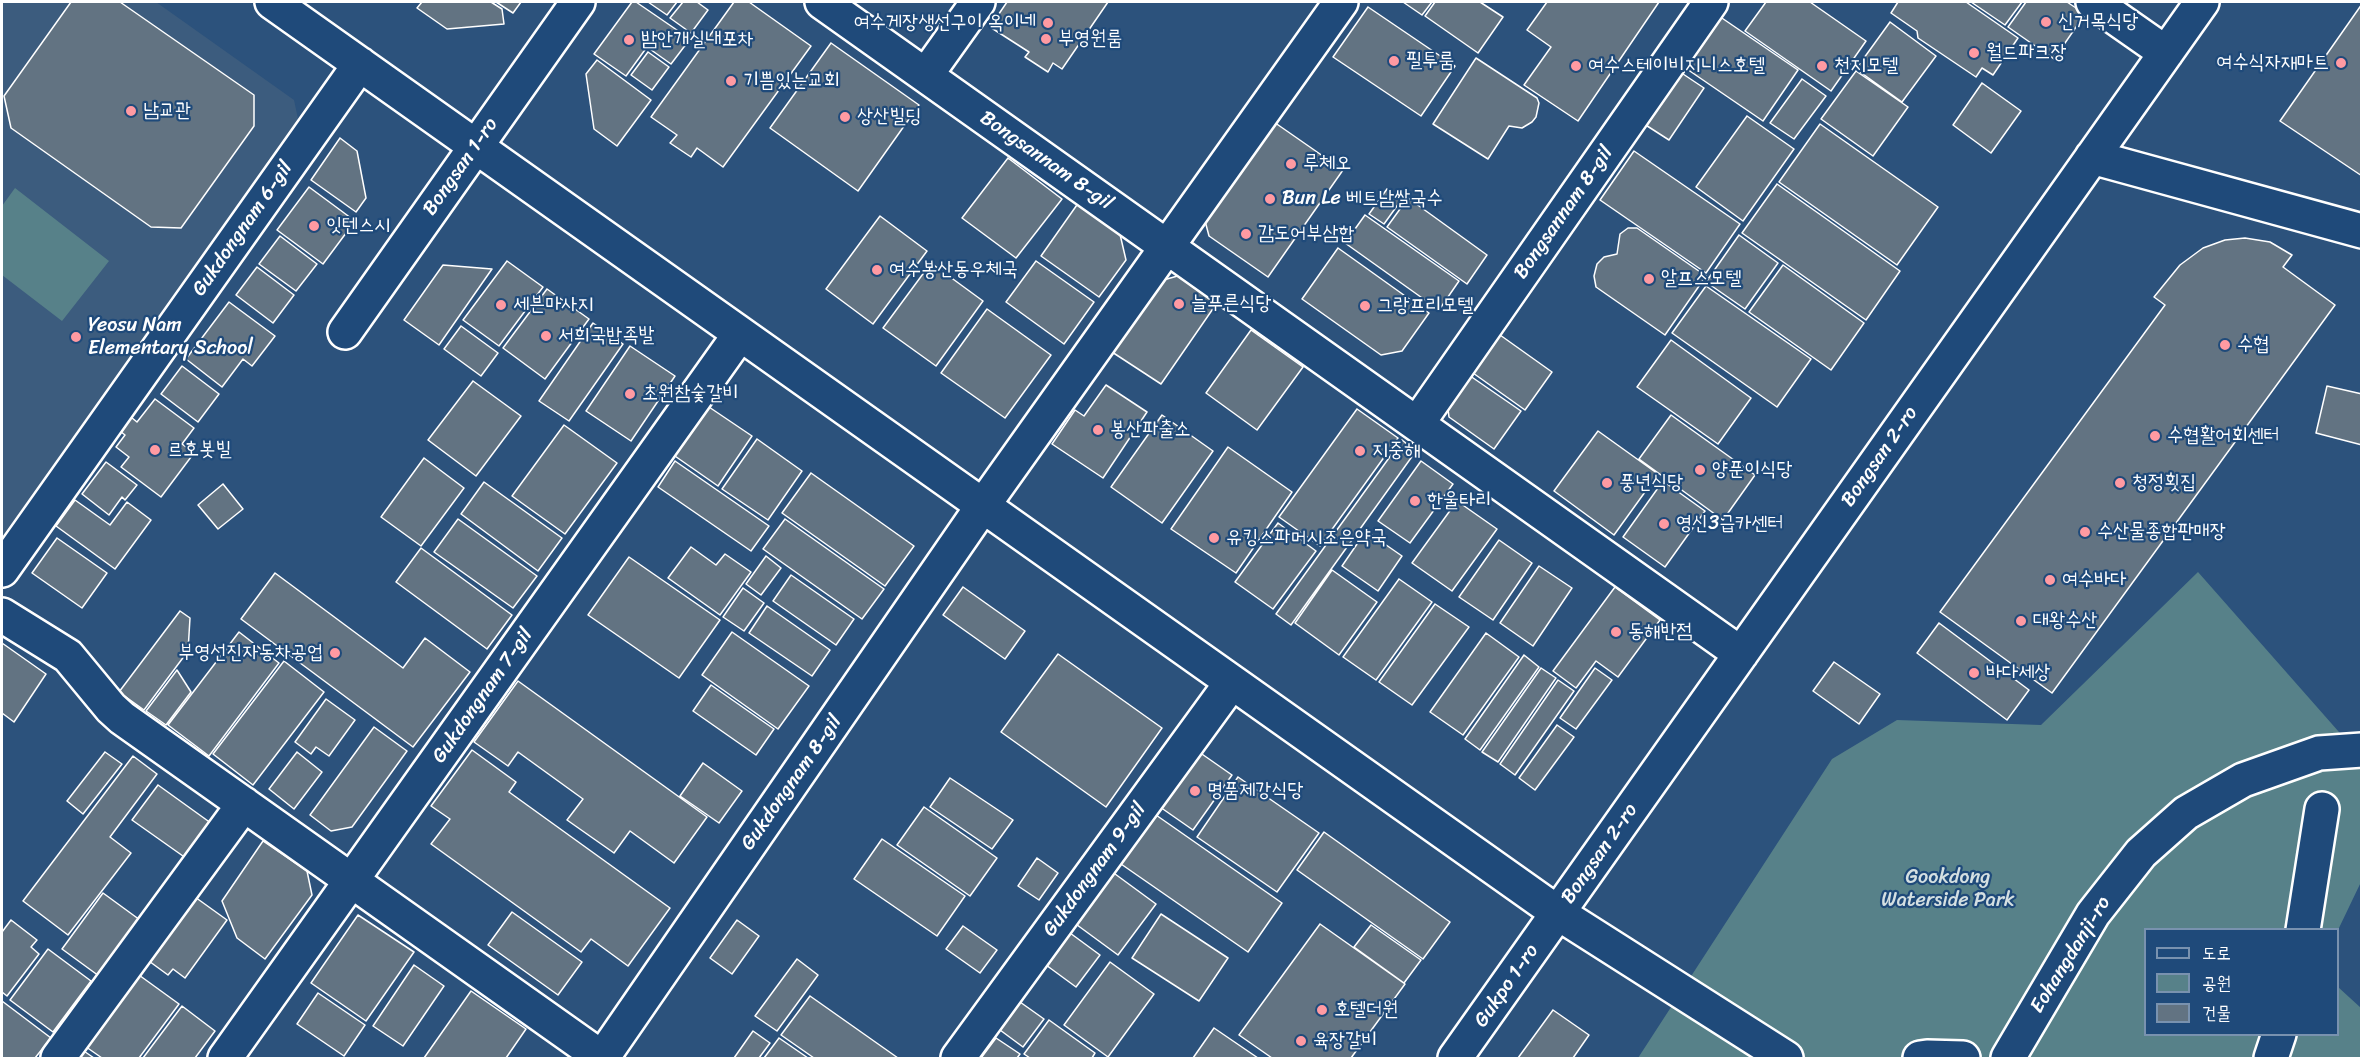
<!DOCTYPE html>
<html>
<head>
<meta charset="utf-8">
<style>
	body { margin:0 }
	#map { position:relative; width:2363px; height:1060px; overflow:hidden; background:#2c527c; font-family:Sriracha,"Poor Story",sans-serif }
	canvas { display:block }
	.frame { position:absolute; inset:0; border:3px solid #fff; pointer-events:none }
	.legend { position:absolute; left:2144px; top:928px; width:195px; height:108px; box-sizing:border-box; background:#1f4a7a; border:2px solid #7992af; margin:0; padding:8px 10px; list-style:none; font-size:18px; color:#fff }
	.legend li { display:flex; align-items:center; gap:12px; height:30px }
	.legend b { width:30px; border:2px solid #7992af }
</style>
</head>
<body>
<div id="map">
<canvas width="2363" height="1060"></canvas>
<div class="frame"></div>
<ul class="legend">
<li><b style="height:8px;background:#1f4a7a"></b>도로</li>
<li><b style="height:16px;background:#578189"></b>공원</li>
<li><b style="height:16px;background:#627382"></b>건물</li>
</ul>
</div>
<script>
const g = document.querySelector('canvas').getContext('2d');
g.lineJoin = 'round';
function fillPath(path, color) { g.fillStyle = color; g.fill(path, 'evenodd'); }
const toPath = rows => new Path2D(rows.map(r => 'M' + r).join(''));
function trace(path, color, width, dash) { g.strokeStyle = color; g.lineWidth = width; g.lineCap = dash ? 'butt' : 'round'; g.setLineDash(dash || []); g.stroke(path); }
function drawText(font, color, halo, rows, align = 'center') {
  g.font = font + ' Sriracha,"Poor Story",sans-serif'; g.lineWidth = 4.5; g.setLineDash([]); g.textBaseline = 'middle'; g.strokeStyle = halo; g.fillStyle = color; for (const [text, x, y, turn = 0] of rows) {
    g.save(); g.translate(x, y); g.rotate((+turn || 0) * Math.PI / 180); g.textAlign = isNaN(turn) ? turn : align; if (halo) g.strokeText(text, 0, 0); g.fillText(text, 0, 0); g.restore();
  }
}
fillPath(toPath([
	[2,2,156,2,294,100,301,133,2,541]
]), '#3c5c7e');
fillPath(toPath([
	[15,188,109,261,62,321,2,275,2,206],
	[2198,572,2361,757,2361,882,2338,930,2146,930,2146,1034,2338,1034,2338,987,2361,1008,2361,1058,1638,1058,1832,759,1897,720,2041,725]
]), '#578189');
const building = toPath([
	[71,2,120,2,254,95,254,126,181,228,151,227,11,128,4,96,71,2],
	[422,2,491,2,502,9,504,24,447,29,417,8,422,2],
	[496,2,521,2,513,13,496,2],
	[632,2,636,2,690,39,671,64,647,47,626,76,594,54,632,2],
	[648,2,677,2,667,15,648,2],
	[683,2,697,2,708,10,691,33,670,18,683,2],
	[734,2,749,2,811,46,723,167,697,148,691,157,670,143,677,135,651,117,734,2],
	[1007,2,1108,2,1062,69,1053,63,1048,72,1025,57,1029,52,990,27,1007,2],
	[1403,2,1432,2,1422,15,1403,2],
	[1435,2,1480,2,1503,17,1478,53,1425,16,1435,2],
	[1547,2,1659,2,1578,121,1524,85,1551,47,1527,30,1547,2],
	[1766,2,1810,2,1866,41,1831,91,1745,31,1766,2],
	[1898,2,1966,2,2018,38,1993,75,1982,68,1976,77,1918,38,1917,31,1891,13,1898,2],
	[1971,2,2022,2,2005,25,1971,2],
	[2026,2,2067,2,2085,14,2054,59,2008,27,2026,2],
	[2362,4,2362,176,2280,121,2362,4],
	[1368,7,1455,66,1421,116,1333,57,1368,7],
	[1716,14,1798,70,1763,121,1681,65,1716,14],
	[1890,22,1936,56,1902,102,1856,69,1890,22],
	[831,43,919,105,858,191,770,128,831,43],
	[648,52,669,67,652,90,631,75,648,52],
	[1476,58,1537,98,1539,103,1536,117,1532,122,1522,128,1509,126,1488,159,1433,124,1476,58],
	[597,60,651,100,617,146,594,129,586,74,597,60],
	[1677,70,1704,88,1669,140,1641,122,1677,70],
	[1856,71,1908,107,1873,156,1821,119,1856,71],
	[1802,79,1826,96,1794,139,1770,123,1802,79],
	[1982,83,2021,111,1991,153,1953,125,1982,83],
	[1747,116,1794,149,1743,221,1696,187,1747,116],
	[1271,120,1343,170,1268,277,1209,236,1204,217,1271,120],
	[1820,124,1938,207,1897,265,1779,182,1820,124],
	[340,138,357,151,366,198,356,212,311,180,340,138],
	[1634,151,1740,224,1706,273,1600,200,1634,151],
	[1008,158,1062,199,1016,258,962,218,1008,158],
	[1777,184,1900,271,1866,320,1742,233,1777,184],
	[309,187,355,221,323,264,277,230,309,187],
	[1387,189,1402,199,1384,224,1369,214,1387,189],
	[1408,198,1487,255,1467,284,1387,227,1408,198],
	[1079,202,1119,230,1126,260,1099,297,1041,256,1079,202],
	[1365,215,1459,281,1439,310,1345,243,1365,215],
	[880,216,927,251,873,324,826,289,880,216],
	[1628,228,1637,228,1706,276,1665,335,1596,287,1594,276,1597,264,1604,257,1617,254,1620,234,1628,228],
	[1739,235,1778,263,1745,309,1706,282,1739,235],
	[280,236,317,264,296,291,259,264,280,236],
	[2245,238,2270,242,2292,255,2283,267,2335,305,2052,693,1940,612,2165,305,2154,297,2180,265,2203,248,2225,240,2245,238],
	[1338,248,1429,313,1402,351,1381,355,1302,299,1338,248],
	[507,261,543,287,499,346,463,320,507,261],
	[1036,261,1094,302,1064,344,1006,302,1036,261],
	[931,263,983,301,936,366,883,328,931,263],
	[443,265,492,269,439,345,404,320,443,265],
	[1783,265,1864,323,1831,370,1749,312,1783,265],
	[257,267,294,295,273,323,236,295,257,267],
	[1181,275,1219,300,1161,384,1112,352,1160,281,1181,275],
	[1706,286,1811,359,1777,407,1672,333,1706,286],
	[547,289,589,319,545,379,503,348,547,289],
	[229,302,275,336,252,366,243,359,222,387,186,359,229,302],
	[987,309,1051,355,1005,418,941,373,987,309],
	[593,323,623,344,569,421,539,401,593,323],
	[461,326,498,353,481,376,444,349,461,326],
	[1251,330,1303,367,1257,430,1206,393,1251,330],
	[1493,330,1552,372,1525,410,1466,368,1493,330],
	[1671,340,1751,398,1718,444,1637,387,1671,340],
	[630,346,675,376,631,441,586,411,630,346],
	[182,366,219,394,198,422,161,394,182,366],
	[1463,371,1521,411,1494,449,1449,417,1446,394,1463,371],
	[473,381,521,416,476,476,428,440,473,381],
	[1106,385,1147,412,1103,478,1052,444,1075,410,1084,416,1106,385],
	[2327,386,2362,394,2362,445,2316,433,2327,386],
	[155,399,194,428,182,444,194,453,161,497,121,467,129,457,116,447,125,435,116,428,126,413,137,422,155,399],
	[706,405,752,436,718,486,672,454,706,405],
	[1357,409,1398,438,1320,546,1279,517,1357,409],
	[1162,415,1213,451,1162,523,1111,487,1162,415],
	[1671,415,1755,475,1723,520,1639,459,1671,415],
	[564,425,617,463,565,534,512,496,564,425],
	[1598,431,1658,474,1614,535,1554,491,1598,431],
	[757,439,802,471,768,520,722,489,757,439],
	[1402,440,1416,451,1291,625,1276,614,1402,440],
	[1228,447,1292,492,1236,573,1171,529,1228,447],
	[424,458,464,488,421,546,381,517,424,458],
	[675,461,769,526,751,551,658,487,675,461],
	[1421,461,1453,484,1410,543,1378,521,1421,461],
	[106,462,137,485,125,500,122,497,109,515,82,494,106,462],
	[811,473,914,546,885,586,782,513,811,473],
	[1663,481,1705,511,1665,567,1623,537,1663,481],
	[484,482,562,538,538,571,461,514,484,482],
	[223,484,243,509,218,529,198,505,223,484],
	[75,500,110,525,127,502,151,520,115,569,56,526,75,500],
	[1457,501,1497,529,1452,591,1412,563,1457,501],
	[458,519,537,576,513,608,434,552,458,519],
	[785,519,884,589,862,619,763,549,785,519],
	[1278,523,1316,551,1273,609,1235,582,1278,523],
	[1366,531,1402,556,1378,591,1342,566,1366,531],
	[57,538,107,573,82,608,32,573,57,538],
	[1499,540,1532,563,1493,620,1459,597,1499,540],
	[691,547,716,565,725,554,751,572,720,615,668,578,691,547],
	[421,548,512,615,487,649,396,582,421,548],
	[766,556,781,568,761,595,746,584,766,556],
	[629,557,720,620,679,678,588,615,629,557],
	[1539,566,1572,588,1533,646,1500,623,1539,566],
	[1332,570,1377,602,1339,655,1295,623,1332,570],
	[275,573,403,668,425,638,470,672,413,747,241,619,275,573],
	[791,575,854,619,836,645,773,601,791,575],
	[1399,579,1432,602,1376,680,1343,657,1399,579],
	[963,587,1025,631,1005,659,943,615,963,587],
	[1615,587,1660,620,1618,677,1596,661,1576,688,1553,671,1615,587],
	[743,588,764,603,744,631,723,617,743,588],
	[1435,604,1469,627,1412,705,1379,682,1435,604],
	[767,606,830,650,812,676,749,633,767,606],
	[180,611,190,618,188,651,144,710,119,692,180,611],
	[1939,623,2029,690,2007,720,1917,653,1939,623],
	[239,632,279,663,209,756,168,725,239,632],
	[732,632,809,686,778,729,702,675,732,632],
	[1486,633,1519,657,1463,735,1430,712,1486,633],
	[2,643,46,674,14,722,2,713,2,643],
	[1058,654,1162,728,1106,807,1001,732,1058,654],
	[1524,655,1539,667,1480,750,1465,739,1524,655],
	[284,661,324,692,253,785,213,754,284,661],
	[1834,662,1880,694,1859,724,1813,691,1834,662],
	[1541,668,1556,678,1498,762,1482,752,1541,668],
	[1595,668,1612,680,1576,729,1560,718,1595,668],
	[177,670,191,692,166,725,146,711,177,670],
	[1558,680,1574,691,1515,775,1500,764,1558,680],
	[518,681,707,817,674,863,630,831,614,853,567,820,583,799,518,752,508,766,474,742,518,681],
	[711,685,774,729,756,755,693,711,711,685],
	[326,699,355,720,329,756,316,747,311,754,295,742,326,699],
	[1557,725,1574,737,1535,790,1519,778,1557,725],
	[374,727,407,751,352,827,331,831,310,815,374,727],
	[472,750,516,782,509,792,670,908,628,966,591,939,581,952,431,844,450,819,431,806,472,750],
	[105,752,122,764,83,814,67,801,105,752],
	[297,752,322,772,294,809,269,789,297,752],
	[1199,752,1232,775,1193,830,1160,807,1199,752],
	[133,756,157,774,110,837,131,853,68,935,23,901,133,756],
	[703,763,742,791,719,823,680,796,703,763],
	[1238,777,1319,833,1277,892,1197,837,1238,777],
	[950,778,1013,820,992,849,930,807,950,778],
	[158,785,215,826,190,861,132,820,158,785],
	[924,807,997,858,970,896,897,845,924,807],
	[1156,815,1282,903,1248,952,1121,864,1156,815],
	[1324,832,1450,922,1423,959,1297,870,1324,832],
	[882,839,965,896,937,936,854,879,882,839],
	[263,841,307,871,312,895,265,959,237,938,222,901,263,841],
	[1037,858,1058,873,1039,900,1018,886,1037,858],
	[1111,871,1156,904,1118,955,1073,922,1111,871],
	[188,892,227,920,185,978,173,969,168,975,142,956,188,892],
	[103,893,140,920,99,976,62,949,103,893],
	[512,912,582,962,558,995,488,945,512,912],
	[1161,914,1228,958,1199,1001,1132,958,1161,914],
	[358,915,414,952,366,1021,311,983,358,915],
	[11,920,37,940,31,947,39,954,7,996,2,992,2,932,11,920],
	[737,920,759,936,732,974,710,958,737,920],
	[1320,924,1405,984,1351,1058,1272,1058,1239,1035,1320,924],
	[1371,925,1421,960,1404,983,1354,947,1371,925],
	[963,926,997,950,980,973,946,949,963,926],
	[1070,933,1100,955,1076,987,1046,965,1070,933],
	[48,949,91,981,53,1032,10,1000,48,949],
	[797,959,818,975,777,1031,755,1016,797,959],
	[1110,962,1154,994,1108,1057,1064,1025,1110,962],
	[414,965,444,986,403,1046,373,1026,414,965],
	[132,970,179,1004,139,1058,102,1058,79,1042,132,970],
	[471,991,526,1029,506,1058,424,1058,471,991],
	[318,993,365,1025,344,1056,297,1024,318,993],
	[810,996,898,1058,814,1058,781,1035,810,996],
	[2,1001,51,1038,35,1058,2,1058,2,1001],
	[1020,1002,1044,1019,1023,1047,1000,1030,1020,1002],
	[182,1006,215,1031,195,1058,143,1058,182,1006],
	[1553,1010,1589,1035,1573,1058,1518,1058,1553,1010],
	[1049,1020,1095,1053,1092,1058,1030,1058,1024,1054,1049,1020],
	[1214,1028,1258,1058,1193,1058,1214,1028],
	[753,1031,770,1043,759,1058,734,1058,753,1031],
	[779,1038,808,1058,764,1058,779,1038],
	[996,1038,1020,1054,1017,1058,981,1058,996,1038],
	[78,1047,94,1058,69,1058,78,1047]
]);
fillPath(building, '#627382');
trace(building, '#fff', 1.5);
const minor = toPath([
	[272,2,1558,913,1786,1058],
	[822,2,1741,654],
	[2093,2,2166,53],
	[926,75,978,2],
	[2092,157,2362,231],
	[345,332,578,2],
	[1417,424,1711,2],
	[2,570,360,64],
	[2,615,68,656,111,708,122,718,602,1058],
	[2303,930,2322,809],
	[58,1058,244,804],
	[225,1058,740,334],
	[602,1058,982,507,1341,2],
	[958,1058,1232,682],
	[1455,1058,2202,2],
	[1920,1058,1927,1057,1963,1058],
	[2008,1058,2093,914,2141,853,2186,813,2243,780,2319,753,2362,750],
	[2271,1058,2279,1034]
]);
trace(minor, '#fff', 38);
trace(minor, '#1f4a7a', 33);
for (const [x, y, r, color] of [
	[2046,22,6,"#ff9aa2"],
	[1048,23,6,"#ff9aa2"],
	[1046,39,6,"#ff9aa2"],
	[629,40,6,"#ff9aa2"],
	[1974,53,6,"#ff9aa2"],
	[1394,61,6,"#ff9aa2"],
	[2341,63,6,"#ff9aa2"],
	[1576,66,6,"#ff9aa2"],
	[1822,66,6,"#ff9aa2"],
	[731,81,6,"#ff9aa2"],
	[131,111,6,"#ff9aa2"],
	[845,117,6,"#ff9aa2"],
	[1291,164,6,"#ff9aa2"],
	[1270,199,6,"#ff9aa2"],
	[314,226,6,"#ff9aa2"],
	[1246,234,6,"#ff9aa2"],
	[877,270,6,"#ff9aa2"],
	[1649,279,6,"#ff9aa2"],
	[1179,304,6,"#ff9aa2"],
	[501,305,6,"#ff9aa2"],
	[1365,306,6,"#ff9aa2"],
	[546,336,6,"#ff9aa2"],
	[76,337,6,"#ff9aa2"],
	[2225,345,6,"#ff9aa2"],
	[630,394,6,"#ff9aa2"],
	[1098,430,6,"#ff9aa2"],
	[2155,436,6,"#ff9aa2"],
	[155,450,6,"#ff9aa2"],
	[1360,451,6,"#ff9aa2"],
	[1700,470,6,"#ff9aa2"],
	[1607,483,6,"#ff9aa2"],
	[2120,483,6,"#ff9aa2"],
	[1415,501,6,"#ff9aa2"],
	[1664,524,6,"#ff9aa2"],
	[2085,532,6,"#ff9aa2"],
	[1214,538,6,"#ff9aa2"],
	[2050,580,6,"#ff9aa2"],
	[2021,621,6,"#ff9aa2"],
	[1616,632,6,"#ff9aa2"],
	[335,653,6,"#ff9aa2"],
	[1974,673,6,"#ff9aa2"],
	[1195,791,6,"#ff9aa2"],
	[1322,1010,6,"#ff9aa2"],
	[1301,1041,6,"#ff9aa2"]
]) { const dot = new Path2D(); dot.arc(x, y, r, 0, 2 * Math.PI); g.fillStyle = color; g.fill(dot); trace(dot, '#1f4a7a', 2); }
drawText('20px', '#fff', '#1f4a7a', [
	["신거목식당",2058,22],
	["여수게장생선구이 옥이네",1036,23,"right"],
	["부영원룸",1058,39],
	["밤안개실내포차",641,40],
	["월드파크장",1986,53],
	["필투룸",1406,61],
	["여수식자재마트",2329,63,"right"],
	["여수스테이비지니스호텔",1588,66],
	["천지모텔",1834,66],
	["기쁨있는교회",743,81],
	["남교관",143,111],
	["상산빌딩",857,117],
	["루체오",1303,164],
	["Bun Le 베트남쌀국수",1282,199],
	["잇텐스시",326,226],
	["감도어부삼합",1258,234],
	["여수봉산동우체국",889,270],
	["알프스모텔",1661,279],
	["늘푸른식당",1191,304],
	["세븐마사지",513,305],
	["그랑프리모텔",1377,306],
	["Yeosu Nam",88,326],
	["Elementary School",88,349],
	["서희국밥족발",558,336],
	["수협",2237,345],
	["초원참숯갈비",642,394],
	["봉산파출소",1110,430],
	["수협활어회센터",2167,436],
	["르호봇빌",167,450],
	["지중해",1372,451],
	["양푼이식당",1712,470],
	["풍년식당",1619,483],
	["청정횟집",2132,483],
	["한울타리",1427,501],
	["영신3급카센터",1676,524],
	["수산물종합판매장",2097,532],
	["유킹스파머시조은약국",1226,538],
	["여수바다",2062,580],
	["대왕수산",2033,621],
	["동해반점",1628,632],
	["부영선진자동차공업",323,653,"right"],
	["바다세상",1986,673],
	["명품제강식당",1207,791],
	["호텔더원",1334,1010],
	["육장갈비",1313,1041]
], 'left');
drawText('20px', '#fff', '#1f4a7a', [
	["Bongsannam 8-gil",1046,161,35],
	["Bongsan 1-ro",461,167,-55],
	["Bongsannam 8-gil",1564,213,-55],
	["Gukdongnam 6-gil",243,229,-55],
	["Bongsan 2-ro",1880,457,-55],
	["Gukdongnam 7-gil",483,696,-55],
	["Gukdongnam 8-gil",792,783,-55],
	["Bongsan 2-ro",1600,854,-55],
	["Gukdongnam 9-gil",1095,870,-54],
	["Eohangdanji-ro",2071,955,-58],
	["Gukpo 1-ro",1507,986,-55]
]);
drawText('20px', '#d5e0e2', '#1f4a7a', [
	["Gookdong",1948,878],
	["Waterside Park",1948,901]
]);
</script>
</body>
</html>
